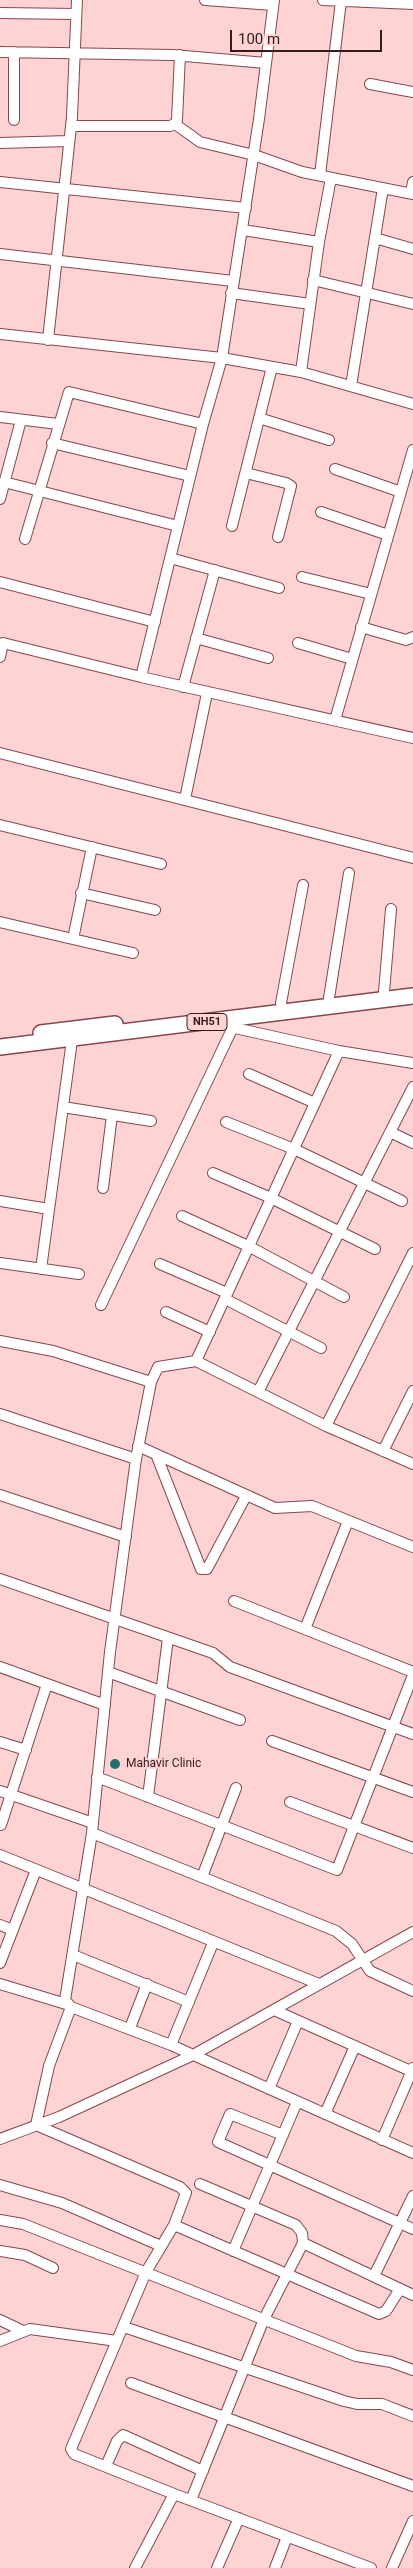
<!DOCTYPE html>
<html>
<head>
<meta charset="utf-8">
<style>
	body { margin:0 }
	#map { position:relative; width:413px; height:2568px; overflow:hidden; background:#ffd3d4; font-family:Roboto,sans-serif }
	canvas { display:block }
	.scale { position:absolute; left:230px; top:30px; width:152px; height:22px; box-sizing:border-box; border:2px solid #351b1c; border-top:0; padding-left:6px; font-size:15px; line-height:18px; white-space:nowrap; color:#351b1c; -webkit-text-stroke:4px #ffd3d4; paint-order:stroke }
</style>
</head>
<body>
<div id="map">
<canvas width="413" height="2568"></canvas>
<div class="scale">100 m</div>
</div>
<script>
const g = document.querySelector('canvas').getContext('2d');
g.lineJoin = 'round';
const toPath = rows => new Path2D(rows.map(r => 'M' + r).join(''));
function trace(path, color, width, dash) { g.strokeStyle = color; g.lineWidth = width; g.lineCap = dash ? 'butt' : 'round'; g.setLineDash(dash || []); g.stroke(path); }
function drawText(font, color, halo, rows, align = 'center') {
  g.font = font + ' Roboto,sans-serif'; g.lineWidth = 4; g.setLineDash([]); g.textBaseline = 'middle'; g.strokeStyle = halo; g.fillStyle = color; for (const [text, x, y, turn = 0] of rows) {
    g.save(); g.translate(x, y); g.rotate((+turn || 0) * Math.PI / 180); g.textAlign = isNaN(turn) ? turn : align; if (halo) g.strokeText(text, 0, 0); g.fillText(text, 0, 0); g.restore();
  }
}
const minor = toPath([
	[205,0,273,5],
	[274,0,259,119,222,358,203,424,141,677,413,738],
	[323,0,413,4],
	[0,13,76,14],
	[0,52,173,55,266,63],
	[370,84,413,92],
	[14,120,14,52],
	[175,124,200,142,254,155,302,172,413,194],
	[71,126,170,126,175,124,177,120,180,55],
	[0,143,69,141],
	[320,175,341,1],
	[0,182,246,208],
	[411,193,413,182],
	[243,230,319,242],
	[375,238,413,249],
	[0,254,233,281],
	[313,280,413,304],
	[231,293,310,304],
	[0,334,222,358,301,372,413,404],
	[48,340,72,117,77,0],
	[301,372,319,242,331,178],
	[351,386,383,188],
	[0,417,58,424],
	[259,418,329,440],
	[52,443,190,476],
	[335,469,401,492],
	[246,473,286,483,291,486,278,537],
	[4,482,178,526],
	[0,499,21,420],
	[321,512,388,535],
	[232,526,272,367],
	[25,539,69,392,203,424],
	[170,558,279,588],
	[302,577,371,594],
	[0,582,155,622],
	[361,627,406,640,413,637],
	[196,638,268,658],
	[298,643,352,659],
	[0,657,3,643,141,677],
	[183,687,215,570],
	[335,720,413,450],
	[0,753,413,858],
	[185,799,207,693],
	[0,825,161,864],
	[81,893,155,910],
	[0,922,133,953],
	[73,939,92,847],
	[384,992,391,909],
	[329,998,349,873],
	[281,1003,303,885],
	[233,1022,232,1025,235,1028,339,1051,413,1063],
	[339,1051,196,1361,158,1367,151,1382,136,1459,110,1652,92,1833,65,2000,71,2007,171,2045,413,2153],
	[249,1074,315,1103],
	[63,1107,151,1121],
	[226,1122,294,1149,402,1201],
	[390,1132,413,1143],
	[213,1173,271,1198,375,1249],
	[103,1188,112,1115],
	[0,1201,49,1209],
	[182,1216,248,1246,344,1297],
	[0,1263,79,1274],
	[160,1264,227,1293],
	[41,1269,72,1040],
	[225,1299,321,1348],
	[101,1305,233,1027],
	[166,1312,210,1332],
	[0,1341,53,1351,151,1382],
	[196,1361,326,1426,413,1464],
	[258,1392,413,1087],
	[0,1414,136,1459],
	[326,1426,413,1253],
	[138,1446,275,1508,312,1506,413,1547],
	[383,1451,413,1391],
	[156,1454,201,1569,207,1569,246,1496],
	[0,1495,126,1537],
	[0,1579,213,1653,230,1667,413,1734],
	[234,1601,413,1672],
	[305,1629,348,1521],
	[0,1667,105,1705],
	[108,1672,240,1720],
	[272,1741,413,1792],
	[0,1742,26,1750],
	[97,1777,337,1870,413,1675],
	[0,1791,93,1823],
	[148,1797,168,1638],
	[290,1802,413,1848],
	[1,1825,47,1684],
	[92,1833,336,1931,352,1944,370,1971,413,1991],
	[0,1855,319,1984],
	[202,1877,236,1788],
	[0,1925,13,1930],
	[73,1955,189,2002],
	[0,1963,36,1870],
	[0,1984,66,2004],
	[71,2007,49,2066,36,2125,180,2187,186,2193,174,2225,146,2272,71,2449,74,2454,174,2494,371,2568],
	[274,2010,413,2072],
	[130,2028,147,1984],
	[171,2045,213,1943],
	[269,2089,298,2021],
	[325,2114,355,2046],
	[283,2135,230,2114,218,2142,413,2229],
	[0,2139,59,2117,193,2055,413,1932],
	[382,2140,413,2068],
	[0,2185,62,2203,161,2246],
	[0,2220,23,2224,356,2356,391,2362,413,2370],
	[174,2225,379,2314,386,2311,400,2289],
	[303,2243,413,2295],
	[0,2251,25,2255,53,2268],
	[233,2251,297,2102],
	[374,2276,413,2196],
	[0,2320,23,2331],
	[124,2327,344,2401,357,2404,382,2404,413,2416],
	[0,2341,30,2329,117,2341],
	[131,2383,413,2486],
	[106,2466,117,2441,123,2435,203,2471],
	[191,2500,264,2319,303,2243,302,2233,296,2225,200,2184],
	[135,2568,174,2494],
	[217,2568,239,2518],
	[275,2568,287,2537],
	[392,2568,413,2521]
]);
const highway = toPath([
	[41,1033,115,1024],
	[0,1047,413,996]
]);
trace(minor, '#84474b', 12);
trace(highway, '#84474b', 18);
trace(minor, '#fff', 10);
trace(highway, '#fff', 15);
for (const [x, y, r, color] of [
	[115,1764,6,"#216d6f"]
]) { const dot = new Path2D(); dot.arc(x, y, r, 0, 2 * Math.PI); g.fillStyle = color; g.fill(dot); trace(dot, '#ffd3d4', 2); }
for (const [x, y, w] of [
	[207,1022,40]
]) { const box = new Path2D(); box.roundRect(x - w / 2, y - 8.5, w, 17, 4); g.fillStyle = '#ffd3d4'; g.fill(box); trace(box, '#351b1c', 1); }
drawText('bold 11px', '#351b1c', null, [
	["NH51",207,1022]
]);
drawText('12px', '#351b1c', '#ffd3d4', [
	["Mahavir Clinic",126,1764]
], 'left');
</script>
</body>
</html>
